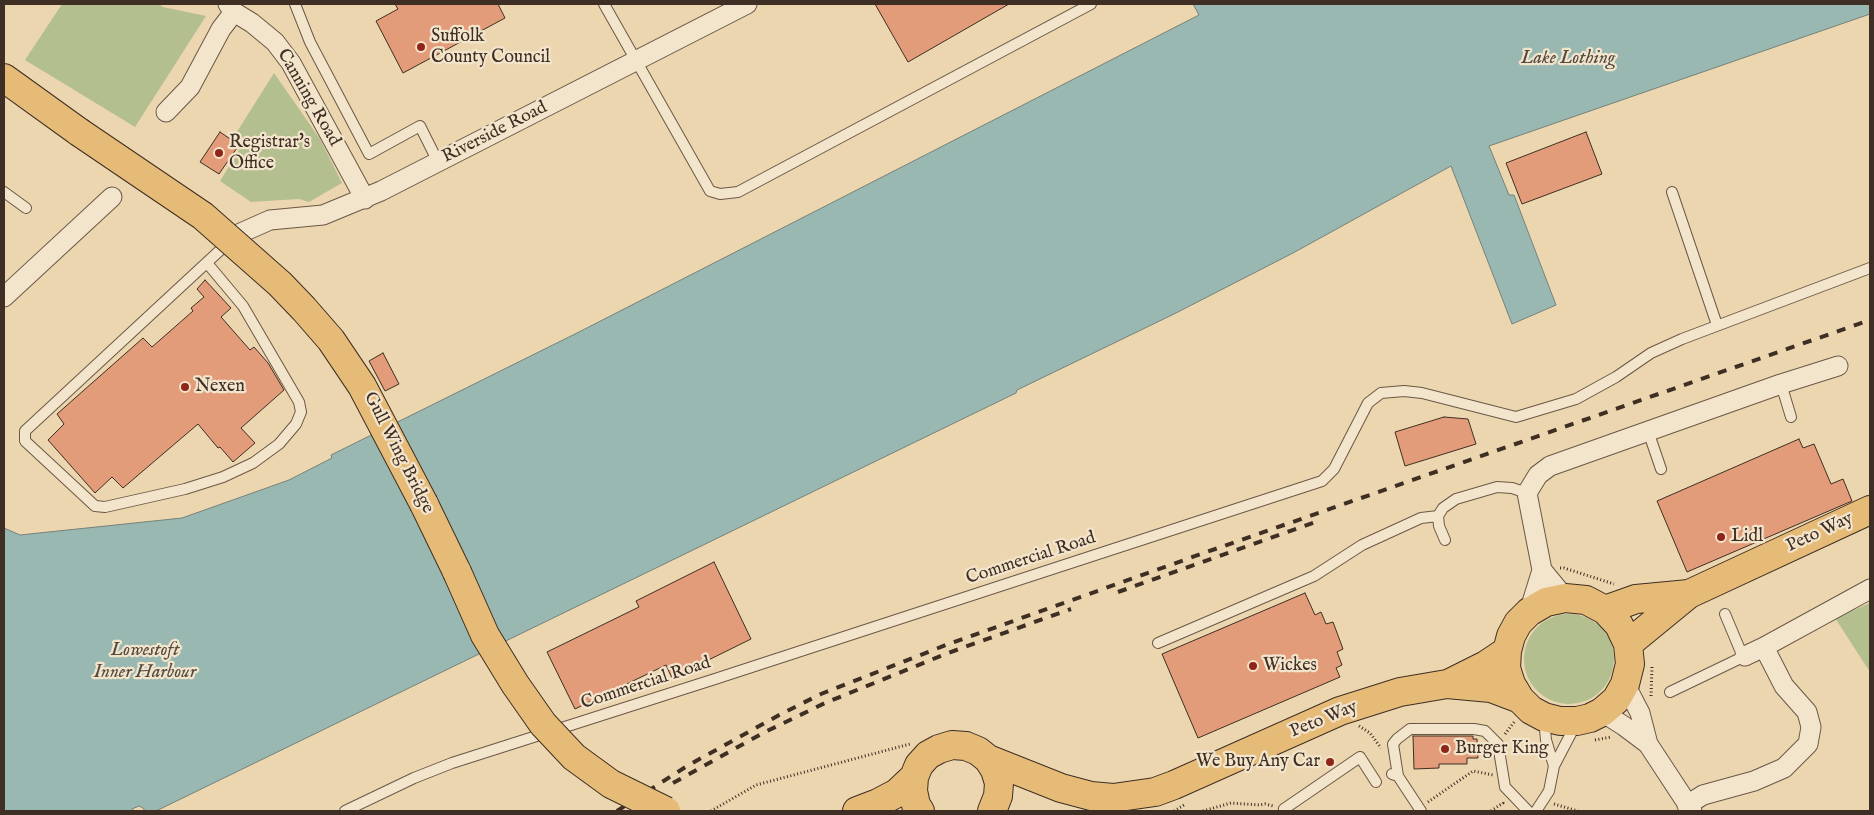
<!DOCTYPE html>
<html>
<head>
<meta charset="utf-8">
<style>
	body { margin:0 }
	#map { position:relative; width:1874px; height:815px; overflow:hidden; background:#ecd6b0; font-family:"IM FELL English",serif }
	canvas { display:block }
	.frame { position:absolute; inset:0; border:5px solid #3e2e23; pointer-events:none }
</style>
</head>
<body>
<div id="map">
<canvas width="1874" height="815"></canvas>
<div class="frame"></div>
</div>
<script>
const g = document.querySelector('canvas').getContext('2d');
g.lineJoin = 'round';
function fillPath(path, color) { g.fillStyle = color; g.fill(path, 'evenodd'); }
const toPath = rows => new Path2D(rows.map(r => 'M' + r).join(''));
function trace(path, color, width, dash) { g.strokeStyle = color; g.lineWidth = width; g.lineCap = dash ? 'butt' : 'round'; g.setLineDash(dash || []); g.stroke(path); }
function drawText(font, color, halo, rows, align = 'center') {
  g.font = font + ' "IM FELL English",serif'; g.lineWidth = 4.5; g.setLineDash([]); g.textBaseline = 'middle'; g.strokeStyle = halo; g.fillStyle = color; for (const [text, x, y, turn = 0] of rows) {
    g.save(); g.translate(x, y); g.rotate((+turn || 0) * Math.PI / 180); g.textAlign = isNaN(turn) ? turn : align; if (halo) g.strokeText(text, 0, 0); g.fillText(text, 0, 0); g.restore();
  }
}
fillPath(toPath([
	[62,4,159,4,163,7,206,16,135,127,25,60],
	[274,73,320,139,342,183,309,202,299,199,251,202,220,181,244,142,235,135],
	[1870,603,1870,672,1835,618],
	'1524 659a45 45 0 1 1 90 0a45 45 0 1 1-90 0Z'
]), '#b3bf8f');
const water = toPath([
	[1193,4,1870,4,1870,14,1489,146,1509,195,1514,195,1556,305,1512,324,1451,166,1293,253,1174,314,1017,390,1016,393,156,811,145,811,143,808,139,806,132,809,133,811,4,811,4,528,20,535,182,518,289,480,332,458,331,455,579,332,1199,15,1193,4]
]);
fillPath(water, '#99b8b1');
trace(water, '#758178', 1);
const building = toPath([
	[395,4,498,4,505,18,403,73,376,21,398,9,395,4],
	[875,4,1009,4,908,62,875,4],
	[220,132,239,145,219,174,200,162,220,132],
	[1586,132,1602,174,1522,204,1506,163,1586,132],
	[205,280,231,308,221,317,250,350,254,347,268,363,284,390,241,428,255,443,233,462,220,447,218,448,198,424,123,488,112,477,95,493,48,440,64,424,57,414,143,338,152,347,193,311,191,308,204,297,197,289,205,280],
	[383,353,399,384,385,391,369,361,383,353],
	[1444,417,1468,419,1476,444,1405,466,1395,432,1444,417],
	[1799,439,1803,448,1814,444,1831,484,1843,479,1852,501,1687,572,1657,501,1799,439],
	[714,562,751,639,672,678,666,665,575,709,547,652,639,607,636,601,714,562],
	[1305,593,1315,615,1321,612,1326,624,1333,622,1343,649,1337,652,1342,665,1336,668,1340,677,1198,738,1162,654,1305,593],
	[1413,736,1473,736,1473,739,1477,739,1478,758,1467,758,1467,764,1439,764,1439,768,1414,769,1413,736]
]);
fillPath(building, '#e29c79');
trace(building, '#3e2e23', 1);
const service = toPath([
	[295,4,310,42,369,154,420,126,438,162],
	[604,4,710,191,720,194,738,192,1091,4],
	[4,192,26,208],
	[1672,192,1717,325],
	[207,263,243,306,299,402,301,412,296,424,279,444,253,463,223,477,185,489,105,507,95,506,25,441,25,431,230,241],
	[1781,384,1791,417],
	[1648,431,1661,469],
	[1445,540,1439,526,1438,516,1443,508,1456,499,1497,487,1512,488,1527,493],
	[1725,614,1743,657],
	[1158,643,1314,576,1362,545,1421,518,1438,516],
	[1670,692,1745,656],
	[1544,718,1546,740,1554,766],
	[1392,774,1398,776,1421,811],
	[1398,776,1393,744,1397,739,1410,729,1474,729,1485,731,1498,744,1505,787,1528,811],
	[345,811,414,778,452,763,715,679,1322,481,1334,469,1368,403,1381,393,1404,391,1422,393,1516,417,1576,399,1616,377,1651,353,1682,339,1870,268],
	[1285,811,1284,809,1360,757,1376,782],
	[1536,811,1549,791,1554,766,1577,722]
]);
const minor = toPath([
	[234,12,252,23,275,42,291,63,365,199],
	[166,112,190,87,221,29,234,12,228,4],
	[234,236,270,220,323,215,381,191,747,4],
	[4,297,112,197],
	[1565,598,1542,570,1527,493,1538,475,1550,466,1781,384,1838,366],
	[1529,612,1542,570],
	[1745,656,1764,647],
	[1625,684,1640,713,1648,744,1692,811],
	[1602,712,1624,726,1648,744],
	[1687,805,1703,795,1754,781,1784,768,1808,744,1811,727,1807,712,1784,686,1764,647,1870,589]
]);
const trunk = toPath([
	[4,78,79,132],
	[424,504,457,572],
	[1605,610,1636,599,1689,594],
	[1628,644,1689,594,1870,510],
	[1448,684,1486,665,1507,651],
	[988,759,1061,788,1091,796,1113,798,1155,792,1174,785,1340,711,1400,692,1447,684,1491,688,1520,699,1531,710,1544,717,1560,721,1577,721,1590,718,1602,712,1616,700,1625,684,1630,664,1628,644,1619,625,1605,610,1586,600,1565,598,1546,602,1529,612,1518,623,1511,636,1507,651,1506,668,1511,684,1520,699],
	[857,811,878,803,897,793,914,777],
	[920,811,916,805,913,791,914,777,919,765,928,755,939,749,952,745,966,746,978,751,988,759,995,770,999,783,998,796,992,811]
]);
trace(service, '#6a5846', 12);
trace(minor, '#6a5846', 21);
trace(trunk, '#3e2e23', 30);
trace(toPath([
	[1560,568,1564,568,1614,584],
	[1651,696,1652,667],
	[1359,726,1370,733,1381,748],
	[1505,734,1515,721],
	[1595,740,1611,737],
	[1428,802,1473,771,1493,775],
	[1554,804,1578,811],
	[711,811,756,785,910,744],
	[1174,811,1184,805],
	[1203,811,1231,803,1260,805,1265,804,1274,806],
	[1491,811,1503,803,1502,801]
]), '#3e2e23', 3, [1, 2.5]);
trace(service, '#f3e4cc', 10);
trace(minor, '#f3e4cc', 19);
trace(trunk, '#e6bb78', 28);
trace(toPath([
	[1118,592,1321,520],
	[673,783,763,733,825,703,948,653,1071,609],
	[617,811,687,766,781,714,821,694,946,645,1201,554,1870,320]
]), '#3e2e23', 4, [9, 9]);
const trunkBridge = toPath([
	[79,132,203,216,280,284,304,309,331,340,362,386,424,504],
	[457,572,485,635,515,684,543,724,574,757,611,784,666,811]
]);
trace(trunkBridge, '#3e2e23', 30, []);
trace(trunkBridge, '#e6bb78', 28);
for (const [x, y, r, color] of [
	[421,47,5,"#8f2418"],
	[219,153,5,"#8f2418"],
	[185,387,5,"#8f2418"],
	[1721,537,5,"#8f2418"],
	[1253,666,5,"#8f2418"],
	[1445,749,5,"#8f2418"],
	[1330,762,5,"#8f2418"]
]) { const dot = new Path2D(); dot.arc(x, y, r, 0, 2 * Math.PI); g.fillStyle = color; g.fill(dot); trace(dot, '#f3e4cc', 2); }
drawText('18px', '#3e2e23', '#f3e4cc', [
	["Suffolk",431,37],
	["County Council",431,58],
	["Registrar's",229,143],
	["Office",229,164],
	["Nexen",195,387],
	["Lidl",1731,537],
	["Wickes",1263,666],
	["Burger King",1455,749],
	["We Buy Any Car",1320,762,"right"]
], 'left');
drawText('18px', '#3e2e23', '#f3e4cc', [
	["Canning Road",308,98,60],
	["Riverside Road",495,133,-27],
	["Gull Wing Bridge",398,453,63],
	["Peto Way",1820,533,-25],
	["Commercial Road",1031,559,-18],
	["Commercial Road",646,684,-18],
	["Peto Way",1324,720,-22]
]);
drawText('italic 19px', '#504a3f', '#f3e4cc', [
	["Lake Lothing",1568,59],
	["Lowestoft",145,651],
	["Inner Harbour",145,673]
]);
</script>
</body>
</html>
